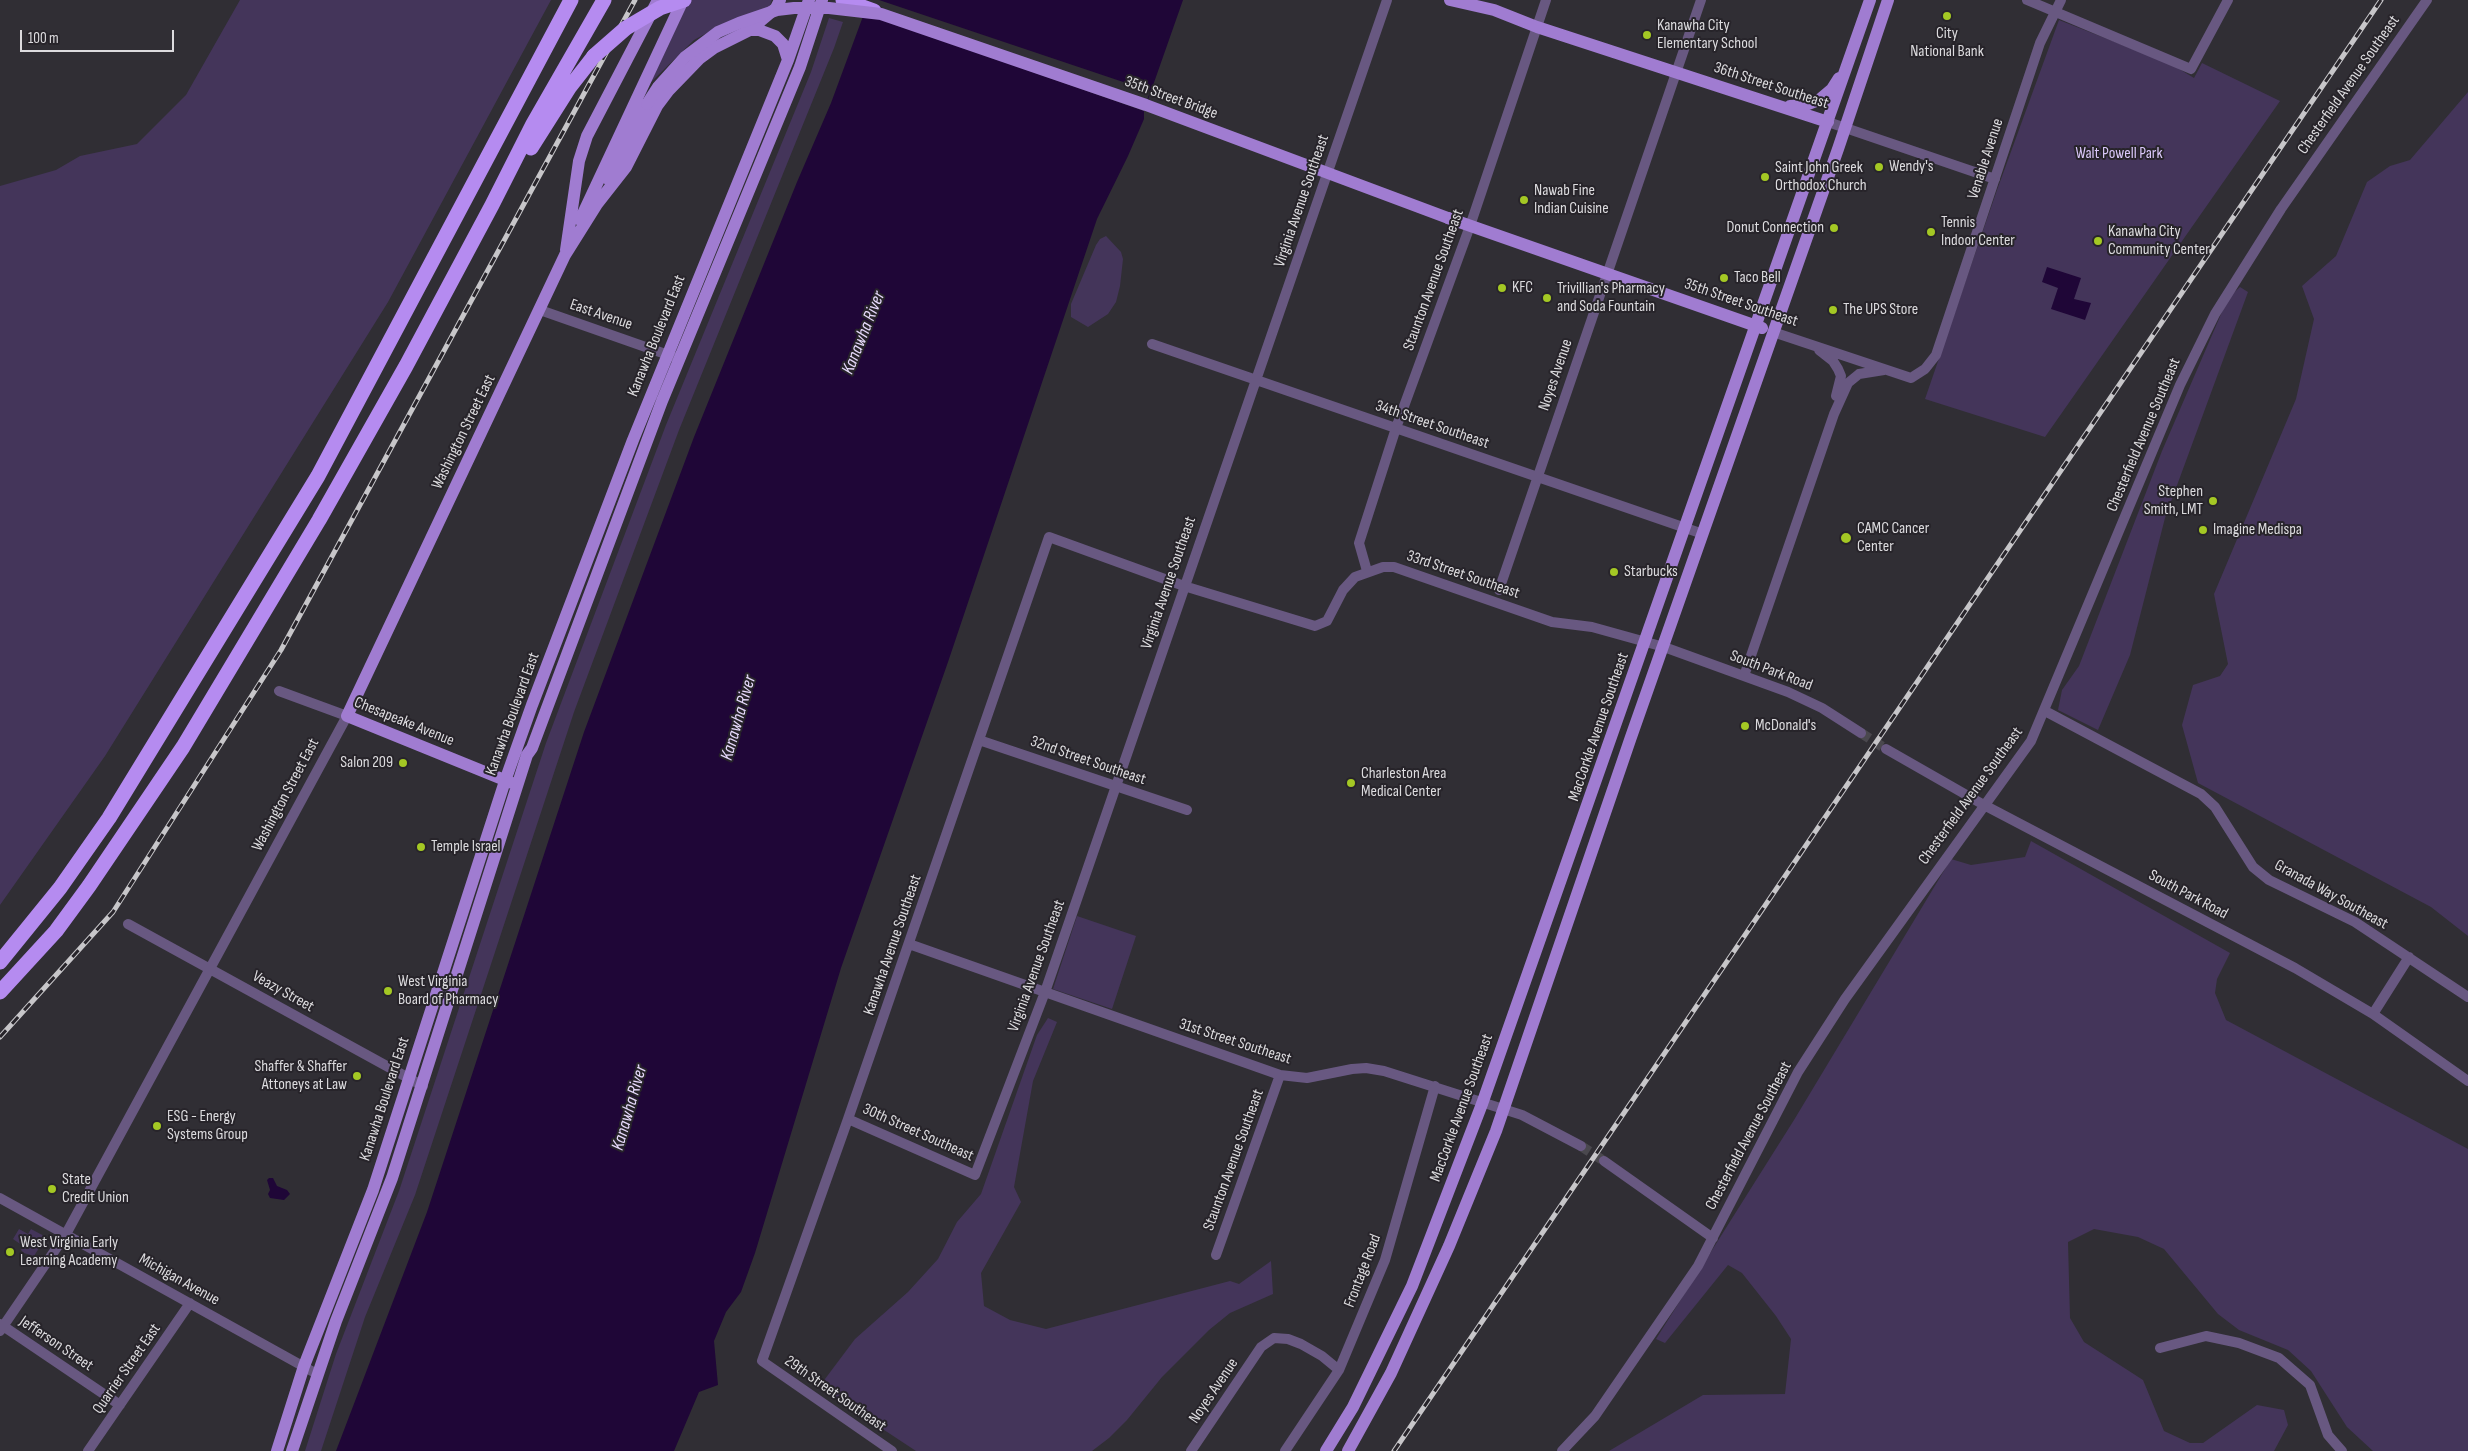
<!DOCTYPE html>
<html>
<head>
<meta charset="utf-8">
<style>
	body { margin:0 }
	#map { position:relative; width:2468px; height:1451px; overflow:hidden; background:#302e34; font-family:"Sofia Sans Condensed",sans-serif }
	canvas { display:block }
	.scale { position:absolute; left:20px; top:30px; width:154px; height:22px; box-sizing:border-box; border:2px solid #dcdbde; border-top:0; padding-left:6px; font-size:15px; line-height:18px; white-space:nowrap; color:#dcdbde; -webkit-text-stroke:4px #27242a; paint-order:stroke }
</style>
</head>
<body>
<div id="map">
<canvas width="2468" height="1451"></canvas>
<div class="scale">100 m</div>
</div>
<script>
const g = document.querySelector('canvas').getContext('2d');
g.lineJoin = 'round';
function fillPath(path, color) { g.fillStyle = color; g.fill(path, 'evenodd'); }
const toPath = rows => new Path2D(rows.map(r => 'M' + r).join(''));
function trace(path, color, width, dash) { g.strokeStyle = color; g.lineWidth = width; g.lineCap = dash ? 'butt' : 'round'; g.setLineDash(dash || []); g.stroke(path); }
function drawText(font, color, halo, rows, align = 'center') {
  g.font = font + ' "Sofia Sans Condensed",sans-serif'; g.lineWidth = 4; g.setLineDash([]); g.textBaseline = 'middle'; g.strokeStyle = halo; g.fillStyle = color; for (const [text, x, y, turn = 0] of rows) {
    g.save(); g.translate(x, y); g.rotate((+turn || 0) * Math.PI / 180); g.textAlign = isNaN(turn) ? turn : align; if (halo) g.strokeText(text, 0, 0); g.fillText(text, 0, 0); g.restore();
  }
}
fillPath(toPath([
	[240,0,551,0,388,302,105,756,0,905,0,186,56,170,80,156,137,144,186,95],
	[687,0,772,0,769,7,716,28,694,40,645,88],
	[829,18,843,22,834,48,679,430,574,712,415,1195,365,1317,321,1451,305,1451,336,1354,399,1191,546,743,666,425,811,72],
	[2059,20,2171,64,2194,78,2202,63,2280,101,2045,437,1925,399,1997,190],
	[2468,92,2468,936,2431,907,2198,783,2182,725,2193,685,2220,676,2228,664,2214,594,2296,399,2314,319,2302,286,2336,256,2367,182,2390,166,2410,160],
	[1106,236,1121,252,1123,259,1120,286,1116,302,1108,314,1088,327,1071,317,1071,304,1096,245,1100,239],
	[2240,287,2248,292,2165,518,2130,655,2098,730,2058,710,2062,690,2079,666,2162,451,2228,298],
	[2031,841,2230,953,2217,979,2215,993,2226,1020,2468,1149,2468,1451,2373,1451,2347,1427,2311,1371,2288,1350,2239,1330,2218,1314,2164,1249,2138,1237,2094,1229,2068,1242,2070,1318,2084,1342,2143,1380,2164,1431,2190,1443,2203,1443,2257,1405,2284,1410,2288,1425,2274,1451,1609,1451,1703,1395,1785,1394,1791,1339,1776,1316,1742,1273,1728,1265,1665,1343,1656,1339,1794,1120,1951,859,1971,865,2025,857],
	[1077,916,1136,936,1112,1009,1053,989],
	[1048,1018,1057,1022,1033,1081,1014,1187,1021,1202,981,1273,984,1306,1010,1320,1046,1329,1230,1281,1239,1284,1271,1261,1273,1294,1230,1313,1209,1330,1162,1377,1127,1420,1109,1438,1092,1451,916,1451,819,1387,855,1339,908,1292,938,1259,957,1222,981,1194,1037,1035],
	[19,1229,28,1234,31,1229,46,1237,34,1256,24,1253,21,1250,23,1246,13,1239]
]), '#44355a');
fillPath(toPath([
	[869,0,1183,0,1144,111,1144,119,1128,156,1097,219,948,662,841,968,755,1253,741,1292,726,1312,714,1341,718,1385,699,1392,674,1451,336,1451,427,1212,584,732,694,437,797,182,831,103],
	[2047,267,2081,278,2074,299,2091,303,2085,320,2051,309,2058,288,2042,282],
	[269,1178,273,1178,277,1186,287,1190,290,1194,284,1200,270,1198,268,1194,270,1190,267,1180]
]), '#1f0637');
fillPath(toPath([
	[869,0,879,0,1150,91,1144,111,881,19,863,18]
]), '#302e34');
trace(toPath([
	[1861,733,1886,749],
	[1581,1146,1604,1161]
]), '#4a484e', 10, [10, 5]);
trace(toPath([
	[2027,0,2191,69,2228,0],
	[1828,122,1995,179],
	[540,310,674,357],
	[1773,332,1911,378,1925,369,1936,355,2040,43,2061,0],
	[1152,344,1703,534],
	[1819,350,1833,361,1838,369,1841,376,1836,396],
	[1367,571,1359,543,1396,428,1470,226,1546,0],
	[1499,590,1701,0],
	[1744,676,1834,414,1848,383,1859,374,1884,370],
	[2045,711,2201,794,2215,807,2253,867,2269,880,2355,922,2468,997],
	[979,740,1187,810],
	[1886,749,1984,805,2295,968,2373,1014,2468,1081],
	[128,924,423,1086],
	[909,944,1280,1075,1307,1078,1352,1069,1366,1068,1384,1071,1522,1115,1581,1146],
	[2373,1014,2409,957],
	[848,1119,975,1175,1045,992,1387,0],
	[1604,1161,1713,1238],
	[0,1198,317,1374],
	[1216,1255,1280,1075],
	[0,1324,120,1405],
	[0,1331,66,1234,347,716,279,691],
	[2160,1348,2206,1336,2239,1343,2279,1358,2310,1385,2328,1435,2342,1451],
	[88,1451,190,1303],
	[892,1451,762,1361,848,1119,1049,537,1184,586,1315,626,1327,621,1343,590,1355,577,1383,567,1394,567,1552,622,1592,627,1664,647,1788,692,1822,708,1861,733],
	[1191,1451,1261,1347,1274,1338,1288,1339,1301,1344,1322,1356,1339,1370],
	[1285,1451,1339,1370,1385,1260,1435,1086],
	[1562,1451,1595,1416,1698,1266,1798,1072,1845,999,2031,741,2180,385,2215,314,2281,209,2427,0]
]), '#685881', 10);
trace(toPath([
	[1450,0,1494,10,1537,27,1828,122],
	[750,30,759,30,775,36,783,44,788,60],
	[1790,106,1806,105,1819,100,1832,89,1839,78],
	[609,180,647,104],
	[1448,218,1762,328],
	[580,220,683,0],
	[566,250,579,161,587,136,658,0],
	[512,783,347,716,565,255,597,204,626,167,657,106,669,90,699,59,714,48,750,30,776,8,780,0],
	[277,1451,304,1366,373,1190,505,781,532,705,633,440,788,60,809,0],
	[292,1451,336,1321,392,1178,527,755,532,748,662,401,800,67,822,0],
	[1326,1451,1353,1407,1412,1286,1482,1104,1870,0],
	[1348,1451,1391,1373,1449,1246,1496,1131,1631,737,1838,149,1888,0]
]), '#a07cd1', 12);
trace(toPath([
	[843,0,874,11],
	[531,148,569,88,594,56],
	[0,962,60,888,109,818,318,476,571,0],
	[0,992,56,931,89,886,183,747,319,520,406,366,492,205,533,124,604,0]
]), '#b58bf0', 15);
const rail = toPath([
	[0,1037,113,912,281,650,635,0],
	[1394,1451,2381,0]
]);
trace(rail, '#c7c6c9', 5);
trace(rail, '#27242a', 3, [9]);
trace(toPath([
	[647,104,658,87,685,57,718,32,739,23,777,10,794,8,829,8,881,14,1146,105,1448,218]
]), '#a07cd1', 12);
trace(toPath([
	[594,56,626,28,660,8,684,0]
]), '#b58bf0', 15);
for (const [x, y, r, color] of [
	[1947,16,5,"#a4c824"],
	[1647,35,5,"#a4c824"],
	[1879,167,5,"#a4c824"],
	[1765,177,5,"#a4c824"],
	[1524,200,5,"#a4c824"],
	[1834,228,5,"#a4c824"],
	[1931,232,5,"#a4c824"],
	[2098,241,5,"#a4c824"],
	[1724,278,5,"#a4c824"],
	[1502,288,5,"#a4c824"],
	[1547,298,5,"#a4c824"],
	[1833,310,5,"#a4c824"],
	[2213,501,5,"#a4c824"],
	[2203,530,5,"#a4c824"],
	[1846,538,6,"#a4c824"],
	[1614,572,5,"#a4c824"],
	[1745,726,5,"#a4c824"],
	[403,763,5,"#a4c824"],
	[1351,783,5,"#a4c824"],
	[421,847,5,"#a4c824"],
	[388,991,5,"#a4c824"],
	[357,1076,5,"#a4c824"],
	[157,1126,5,"#a4c824"],
	[52,1189,5,"#a4c824"],
	[10,1252,5,"#a4c824"]
]) { const dot = new Path2D(); dot.arc(x, y, r, 0, 2 * Math.PI); g.fillStyle = color; g.fill(dot); trace(dot, '#27242a', 2); }
drawText('16px', '#dcdbde', '#27242a', [
	["Kanawha City",1657,26],
	["Elementary School",1657,44],
	["City",1947,34,"center"],
	["National Bank",1947,52,"center"],
	["Wendy's",1889,167],
	["Saint John Greek",1775,168],
	["Orthodox Church",1775,186],
	["Nawab Fine",1534,191],
	["Indian Cuisine",1534,209],
	["Tennis",1941,223],
	["Indoor Center",1941,241],
	["Donut Connection",1824,228,"right"],
	["Kanawha City",2108,232],
	["Community Center",2108,250],
	["Taco Bell",1734,278],
	["KFC",1512,288],
	["Trivillian's Pharmacy",1557,289],
	["and Soda Fountain",1557,307],
	["The UPS Store",1843,310],
	["Stephen",2203,492,"right"],
	["Smith, LMT",2203,510,"right"],
	["CAMC Cancer",1857,529],
	["Center",1857,547],
	["Imagine Medispa",2213,530],
	["Starbucks",1624,572],
	["McDonald's",1755,726],
	["Salon 209",393,763,"right"],
	["Charleston Area",1361,774],
	["Medical Center",1361,792],
	["Temple Israel",431,847],
	["West Virginia",398,982],
	["Board of Pharmacy",398,1000],
	["Shaffer & Shaffer",347,1067,"right"],
	["Attoneys at Law",347,1085,"right"],
	["ESG - Energy",167,1117],
	["Systems Group",167,1135],
	["State",62,1180],
	["Credit Union",62,1198],
	["West Virginia Early",20,1243],
	["Learning Academy",20,1261]
], 'left');
drawText('16px', '#dcdbde', '#27242a', [
	["Chesterfield Avenue Southeast",2349,85,-55],
	["36th Street Southeast",1771,86,18],
	["35th Street Bridge",1171,98,20],
	["Venable Avenue",1986,159,-72],
	["Virginia Avenue Southeast",1302,201,-71],
	["Staunton Avenue Southeast",1434,280,-70],
	["35th Street Southeast",1741,303,19],
	["East Avenue",601,315,19],
	["Kanawha Boulevard East",657,336,-68],
	["Noyes Avenue",1556,375,-71],
	["34th Street Southeast",1432,425,19],
	["Washington Street East",464,432,-64],
	["Chesterfield Avenue Southeast",2144,435,-67],
	["33rd Street Southeast",1463,575,19],
	["Virginia Avenue Southeast",1169,583,-71],
	["South Park Road",1771,671,21],
	["Kanawha Boulevard East",513,714,-70],
	["Chesapeake Avenue",404,722,22],
	["MacCorkle Avenue Southeast",1599,727,-71],
	["32nd Street Southeast",1088,761,19],
	["Washington Street East",286,795,-62],
	["Chesterfield Avenue Southeast",1971,796,-54],
	["South Park Road",2188,895,28],
	["Granada Way Southeast",2331,895,29],
	["Kanawha Avenue Southeast",893,945,-71],
	["Virginia Avenue Southeast",1037,966,-70],
	["Veazy Street",283,992,29],
	["31st Street Southeast",1235,1042,18],
	["Kanawha Boulevard East",385,1099,-72],
	["MacCorkle Avenue Southeast",1462,1108,-70],
	["30th Street Southeast",918,1133,24],
	["Chesterfield Avenue Southeast",1749,1136,-62],
	["Staunton Avenue Southeast",1234,1160,-70],
	["Frontage Road",1363,1271,-69],
	["Michigan Avenue",179,1280,29],
	["Jefferson Street",56,1344,34],
	["Quarrier Street East",127,1369,-55],
	["Noyes Avenue",1214,1391,-56],
	["29th Street Southeast",835,1394,35]
]);
drawText('16px', '#dbc8fa', '#27242a', [
	["Walt Powell Park",2119,154]
]);
drawText('italic 18px', '#e7dafc', '#27242a', [
	["Kanawha River",864,333,-68],
	["Kanawha River",739,718,-74],
	["Kanawha River",630,1108,-74]
]);
</script>
</body>
</html>
